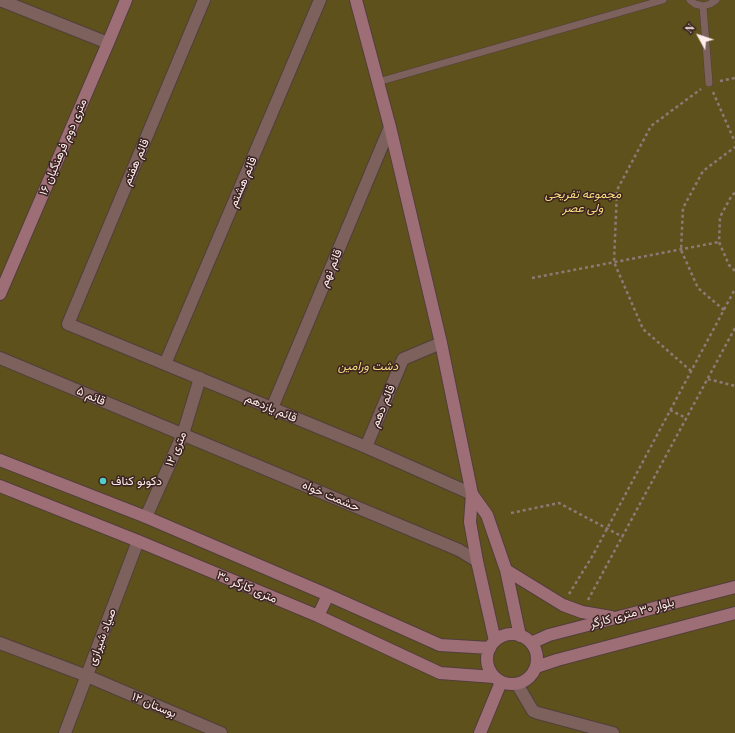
<!DOCTYPE html>
<html>
<head>
<meta charset="utf-8">
<style>
	body { margin:0 }
	#map { position:relative; width:735px; height:733px; overflow:hidden; background:#3a2320; font-family:"Playfair Display",serif }
	canvas { display:block }
	.north { position:absolute; left:679px; top:16px; width:40px; height:40px; -webkit-text-stroke:3px #3a2320; paint-order:stroke; rotate:310deg; font-size:11px; font-weight:700; line-height:16px; text-align:center; color:#feedeb }
	.north::after { content:''; display:block; margin:auto; width:14px; height:18px; background:#feedeb; clip-path:polygon(50% 0,100% 100%,50% 72%,0 100%) }
</style>
</head>
<body>
<div id="map">
<canvas width="735" height="733"></canvas>
<div class="north">N</div>
</div>
<script>
const g = document.querySelector('canvas').getContext('2d');
g.lineJoin = 'round';
function fillPath(path, color) { g.fillStyle = color; g.fill(path, 'evenodd'); }
const toPath = rows => new Path2D(rows.map(r => 'M' + r).join(''));
function trace(path, color, width, dash) { g.strokeStyle = color; g.lineWidth = width; g.lineCap = dash ? 'butt' : 'round'; g.setLineDash(dash || []); g.stroke(path); }
function drawText(font, color, halo, rows, align = 'center') {
  g.font = font + ' "Playfair Display",Vazirmatn,serif'; g.lineWidth = 3; g.setLineDash([]); g.textBaseline = 'middle'; g.strokeStyle = halo; g.fillStyle = color; for (const [text, x, y, turn = 0] of rows) {
    g.save(); g.translate(x, y); g.rotate((+turn || 0) * Math.PI / 180); g.textAlign = isNaN(turn) ? turn : align; if (halo) g.strokeText(text, 0, 0); g.fillText(text, 0, 0); g.restore();
  }
}
fillPath(toPath([
	[0,0,735,0,735,733,0,733]
]), '#5f511c');
const lane = toPath([
	[690,0,695,4,703,6,710,4,716,0],
	[703,6,709,83],
	[378,82,663,0]
]);
const street = toPath([
	[0,0,108,43],
	[204,0,68,324,366,447,472,494],
	[0,358,459,550,477,561],
	[165,364,320,0],
	[272,408,390,127],
	[366,447,403,359,441,343],
	[146,517,183,434,200,378],
	[0,643,87,676,221,733],
	[517,684,533,711,538,713,613,733],
	[65,733,138,541]
]);
const secondary = toPath([
	[356,0,390,127,441,343,472,494,470,522,477,561,495,641],
	[0,294,108,43,126,0],
	[0,460,146,517,328,595,440,645,490,648],
	[0,486,138,541,318,616,440,673,494,677],
	[472,494,487,515,506,570,520,636],
	[506,570,563,605,582,612,611,617],
	[318,616,328,595],
	'487 659a25 25 0 1 1 50 0a25 25 0 1 1-50 0Z',
	[531,643,549,635,735,587],
	[536,667,557,660,735,613],
	[480,733,501,682]
]);
trace(lane, '#513e3b', 8);
trace(street, '#513e3b', 14);
trace(secondary, '#513e3b', 14);
trace(toPath([
	[720,81,735,78],
	[713,92,735,142],
	[735,193,732,195,720,217,719,242,729,265,735,271],
	[532,278,719,242],
	[724,310,698,288,681,250,683,208,703,171,735,147],
	[691,371,643,329,614,262,617,190,651,126,701,89],
	[708,379,735,386],
	[670,410,686,418],
	[511,513,559,503,623,537],
	[569,594,593,555,735,289],
	[588,600,735,328]
]), '#8d7976', 2.5, [3, 3]);
trace(lane, '#7c615d', 7);
trace(street, '#7c615d', 12);
trace(secondary, '#9e6e77', 12);
for (const [x, y, r, color] of [
	[103,481,4,"#53cdcb"]
]) { const dot = new Path2D(); dot.arc(x, y, r, 0, 2 * Math.PI); g.fillStyle = color; g.fill(dot); trace(dot, '#3a2320', 1.5); }
drawText('12px', '#feedeb', '#3a2320', [
	["۱۶ متری دوم فرهنگیان",63,147,-67],
	["قائم هفتم",136,162,-67],
	["قائم هشتم",243,182,-67],
	["قائم نهم",331,268,-67],
	["قائم ۵",91,396,23],
	["قائم دهم",383,406,-67],
	["قائم یازدهم",271,408,23],
	["۱۲ متری",176,449,-67],
	["حشمت خواه",331,496,23],
	["۳۰ متری کارگر",247,587,23],
	["بلوار ۳۰ متری کارگر",632,613,-15],
	["صیاد شیرازی",102,637,-69],
	["بوستان ۱۲",154,705,23]
]);
drawText('italic 12px', '#f9de81', '#3a2320', [
	["مجموعه تفریحی",583,194],
	["ولی عصر",583,208],
	["دشت ورامین",368,366]
]);
drawText('12px', '#feedeb', '#3a2320', [
	["دکونو کناف",111,481]
], 'left');
</script>
</body>
</html>
